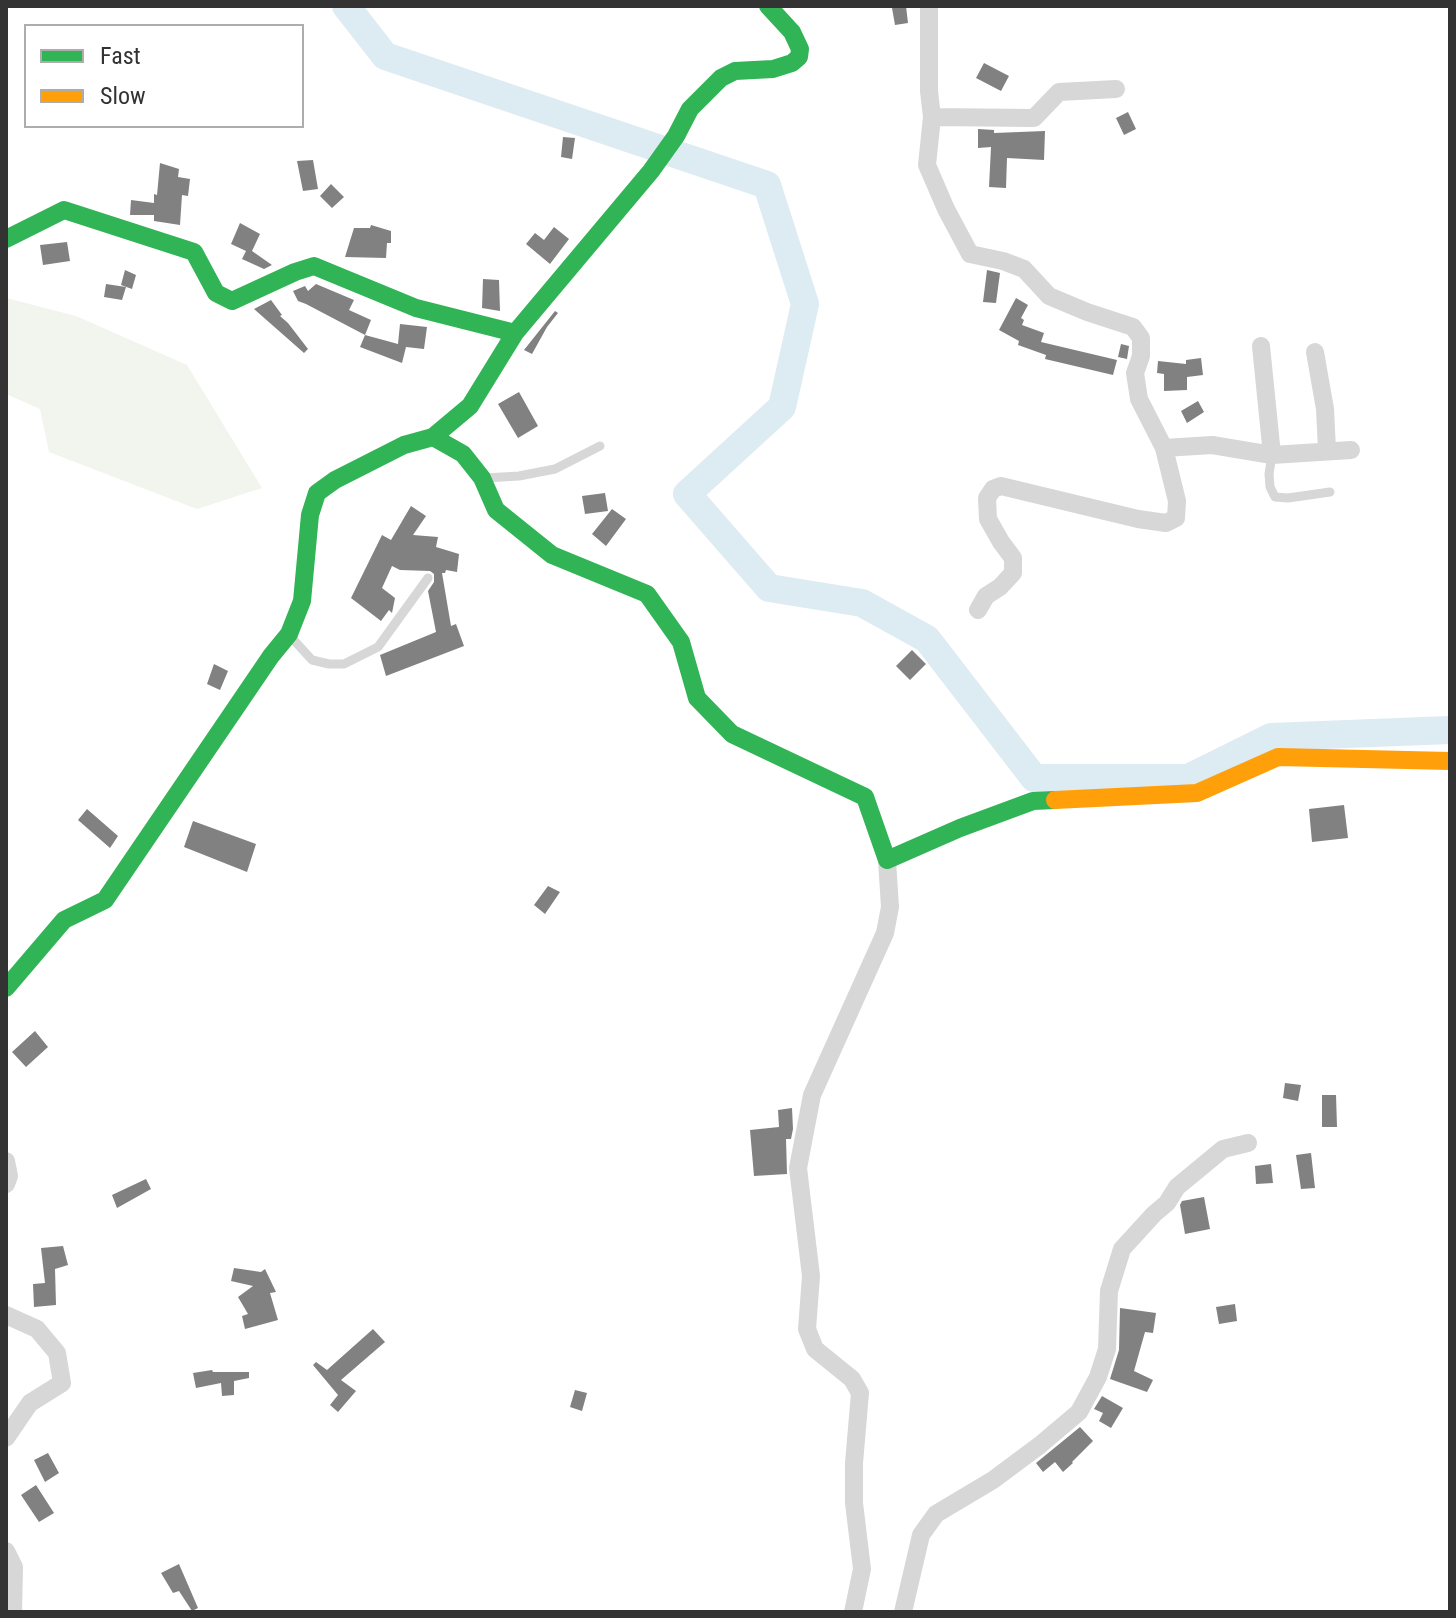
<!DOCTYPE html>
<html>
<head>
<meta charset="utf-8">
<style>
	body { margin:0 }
	#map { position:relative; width:1456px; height:1618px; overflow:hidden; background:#fff; font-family:"Roboto Condensed",sans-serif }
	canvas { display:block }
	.frame { position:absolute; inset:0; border:8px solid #333; pointer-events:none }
	.legend { position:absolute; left:24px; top:24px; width:280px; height:104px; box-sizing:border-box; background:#fff; border:2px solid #adadad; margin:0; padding:10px 14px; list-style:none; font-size:24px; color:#333 }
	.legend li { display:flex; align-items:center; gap:16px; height:40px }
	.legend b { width:40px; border:2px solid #adadad }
</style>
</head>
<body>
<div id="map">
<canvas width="1456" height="1618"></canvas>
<div class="frame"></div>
<ul class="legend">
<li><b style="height:10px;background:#30b455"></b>Fast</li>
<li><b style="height:10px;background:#ff9f0a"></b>Slow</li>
</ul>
</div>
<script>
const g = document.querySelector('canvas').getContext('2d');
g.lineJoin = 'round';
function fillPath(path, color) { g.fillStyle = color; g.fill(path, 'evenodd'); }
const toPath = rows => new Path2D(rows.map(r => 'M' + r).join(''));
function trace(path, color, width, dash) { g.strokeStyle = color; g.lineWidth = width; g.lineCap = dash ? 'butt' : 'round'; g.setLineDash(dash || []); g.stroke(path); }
fillPath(toPath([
	[6,298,76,316,187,365,262,488,197,509,49,452,40,409,6,394]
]), '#f1f5ed');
trace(toPath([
	[346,6,385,56,767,185,805,304,782,407,687,494,769,588,862,603,927,639,1034,778,1188,778,1271,737,1450,730]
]), '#ddebf3', 28);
fillPath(toPath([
	[906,6,908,23,895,25,892,8],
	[984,63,1009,76,1001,91,976,78],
	[1128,112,1136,129,1124,135,1116,118],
	[978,129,994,130,994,133,1045,131,1044,160,1007,158,1006,188,989,187,991,147,978,148],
	[563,137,575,138,572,159,561,157],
	[313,160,318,189,303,191,297,161],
	[160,163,179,169,178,177,190,179,188,196,182,195,180,225,154,221,154,215,130,215,131,200,154,203,154,194,157,195],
	[331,184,344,197,332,208,320,196],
	[240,223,260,234,252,251,272,265,264,269,242,259,246,251,231,244],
	[371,225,391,231,391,243,387,243,386,258,345,257,354,228,370,228],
	[554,227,569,239,550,264,526,244,535,233,544,240],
	[67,242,70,261,43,265,40,245],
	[125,270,136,275,132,289,121,285],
	[987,270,1000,273,996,303,983,302],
	[483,279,499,280,500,311,482,308],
	[106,284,126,287,122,300,104,297],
	[316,284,354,300,349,310,371,320,365,335,306,304,298,301,293,291,305,286,308,291],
	[1016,298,1028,305,1021,318,1024,320,1022,325,1044,333,1041,342,1117,360,1113,375,1045,359,1046,355,1018,345,1019,341,999,330],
	[271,300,282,315,280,316,288,323,308,349,304,353,254,309],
	[555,311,558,313,547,327,532,354,524,350],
	[400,324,427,327,424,349,406,347,402,363,360,347,365,335,398,344],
	[1121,344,1129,346,1127,359,1118,357],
	[1201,358,1203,375,1187,377,1187,390,1164,391,1164,374,1157,373,1158,361,1186,364,1186,360],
	[519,392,538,426,518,438,498,404],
	[1198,401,1204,412,1187,423,1181,411],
	[605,493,608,511,585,514,582,496],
	[411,506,426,516,413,535,438,537,436,547,459,554,457,572,446,570,445,573,442,573,451,626,456,624,464,646,386,676,380,655,436,632,428,591,434,582,434,574,430,571,400,570,392,566,382,588,395,598,392,613,389,610,381,621,351,598,382,535,391,540],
	[612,509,626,519,606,546,592,534],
	[912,650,926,664,910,680,896,666],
	[214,664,228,671,220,690,207,684],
	[1344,805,1348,838,1312,842,1309,809],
	[87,809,118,836,110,848,78,820],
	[193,821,256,844,247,872,184,847],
	[548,886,560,892,545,914,534,905],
	[35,1031,48,1047,26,1067,12,1052],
	[1285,1083,1301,1085,1298,1101,1283,1098],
	[1322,1095,1336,1095,1337,1127,1322,1127],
	[792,1108,793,1129,791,1139,786,1139,787,1174,754,1176,750,1130,779,1127,778,1110],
	[1311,1153,1315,1188,1301,1189,1296,1155],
	[1271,1164,1273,1183,1256,1184,1255,1166],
	[146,1179,151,1189,117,1208,112,1195],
	[1204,1197,1210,1229,1185,1234,1180,1205,1182,1201],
	[63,1246,68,1265,55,1269,56,1305,34,1307,33,1284,45,1283,41,1248],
	[234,1268,261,1272,265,1269,276,1292,270,1293,278,1320,245,1329,242,1316,248,1314,238,1297,253,1286,231,1281],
	[1235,1304,1237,1321,1219,1324,1216,1307],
	[1120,1308,1156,1313,1153,1333,1145,1332,1134,1371,1153,1380,1147,1392,1110,1379,1119,1350],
	[373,1329,385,1342,341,1380,356,1391,338,1412,330,1405,338,1395,313,1365,316,1362,327,1370],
	[212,1370,213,1372,249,1372,249,1378,234,1381,234,1395,222,1396,221,1383,196,1388,193,1373],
	[575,1390,587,1393,582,1411,570,1407],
	[1102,1396,1123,1408,1111,1428,1099,1421,1103,1413,1094,1409],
	[1080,1427,1093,1441,1072,1462,1073,1463,1063,1472,1055,1462,1043,1472,1036,1463],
	[48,1453,59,1473,45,1482,34,1460],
	[36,1485,54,1513,39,1522,21,1495],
	[179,1564,198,1608,192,1611,179,1591,173,1593,161,1573]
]), '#818181');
trace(toPath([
	[1272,455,1269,474,1270,487,1275,497,1288,498,1330,492],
	[485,478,519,476,555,469,600,446],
	[291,637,312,660,329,664,344,664,378,647,428,578]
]), '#d7d7d7', 9);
trace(toPath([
	[929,6,929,91,932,117,1034,118,1059,92,1116,89],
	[932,117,927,165,946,209,970,254,1003,261,1024,269,1049,296,1087,312,1133,327,1141,338,1141,356,1135,373,1139,399,1164,448,1177,501,1176,518,1166,523,1138,519,1001,486,993,489,987,498,988,519,1001,542,1013,558,1013,573,1000,587,986,596,978,610],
	[1261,346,1272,455],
	[1315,352,1325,409,1327,450],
	[1164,448,1212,445,1272,455,1351,450],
	[6,1161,9,1176,6,1184],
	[6,1315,37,1329,57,1353,62,1383,30,1403,6,1438],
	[6,1551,14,1567,13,1612],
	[853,1612,862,1569,854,1503,854,1463,860,1393,852,1379,815,1349,807,1329,811,1276,798,1168,812,1095,885,933,890,907,887,860],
	[903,1612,921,1535,936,1514,993,1480,1040,1445,1079,1412,1098,1377,1107,1349,1109,1291,1122,1249,1154,1214,1167,1203,1177,1187,1223,1149,1248,1143]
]), '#d7d7d7', 18);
trace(toPath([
	[6,239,64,210,194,252,216,293,232,301,295,272,314,266,416,308,515,333,651,171,676,136,690,109,721,78,735,71,773,69,792,63,799,57,800,49,792,32,768,6],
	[433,437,463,454,482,478,496,510,552,555,647,594,681,642,697,698,732,734,865,797,887,860,960,828,1033,801,1055,800],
	[6,988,64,920,105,900,271,656,289,634,302,601,310,515,317,493,335,480,404,445,433,437,470,406,515,333]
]), '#30b455', 18);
trace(toPath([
	[1055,800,1197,793,1278,757,1450,761]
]), '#ff9f0a', 18);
</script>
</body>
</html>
